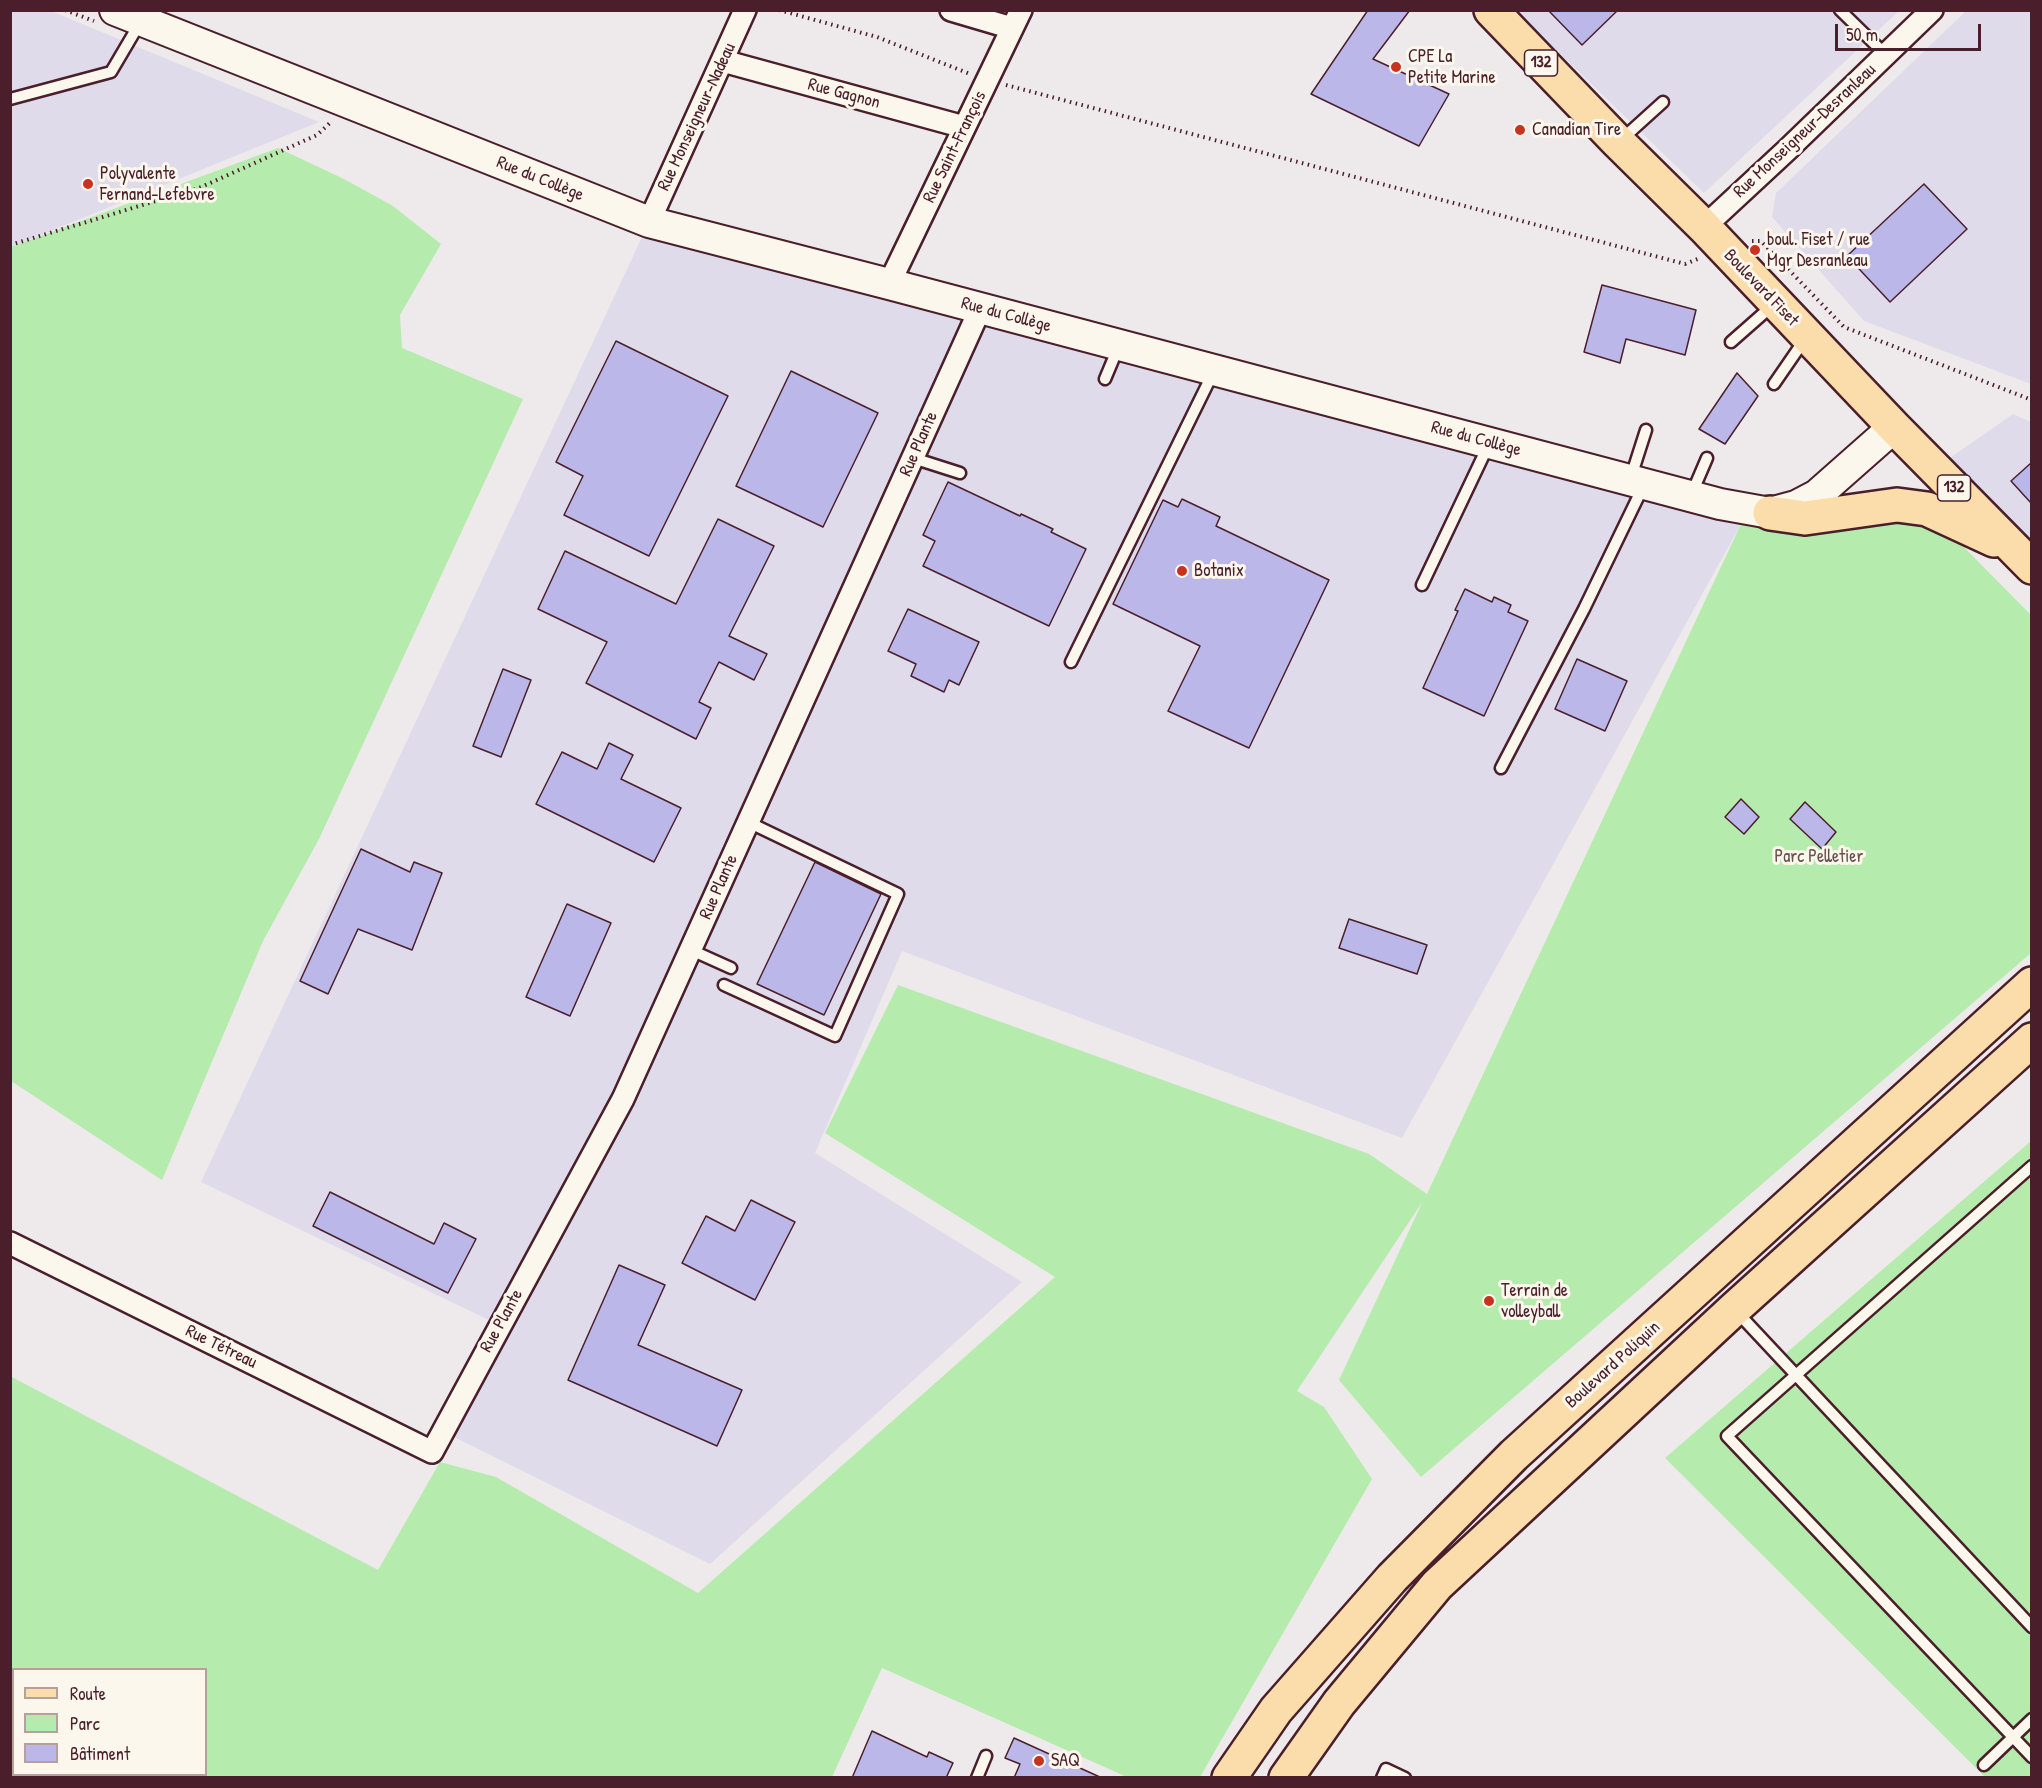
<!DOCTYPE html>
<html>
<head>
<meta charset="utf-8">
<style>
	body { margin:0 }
	#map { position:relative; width:2042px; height:1788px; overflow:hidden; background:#eeeaeb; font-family:"Patrick Hand",sans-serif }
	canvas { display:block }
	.frame { position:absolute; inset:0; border:12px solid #4a1f2b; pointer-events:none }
	.legend { position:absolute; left:12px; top:1668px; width:195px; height:108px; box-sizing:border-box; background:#fbf7ec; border:2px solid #b4a19f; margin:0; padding:8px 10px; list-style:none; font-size:18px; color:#4a1f2b }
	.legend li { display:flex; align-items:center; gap:12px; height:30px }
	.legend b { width:30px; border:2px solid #b4a19f }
	.scale { position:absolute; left:1835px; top:24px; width:146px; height:27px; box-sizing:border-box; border:3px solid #4a1f2b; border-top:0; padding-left:8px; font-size:18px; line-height:21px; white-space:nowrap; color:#4a1f2b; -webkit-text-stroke:4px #fbf7ec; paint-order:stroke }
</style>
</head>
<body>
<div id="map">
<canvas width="2042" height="1788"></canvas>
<div class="frame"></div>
<ul class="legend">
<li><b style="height:8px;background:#faddab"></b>Route</li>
<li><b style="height:16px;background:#b5ebac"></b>Parc</li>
<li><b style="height:16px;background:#bcb7e9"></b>Bâtiment</li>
</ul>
<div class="scale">50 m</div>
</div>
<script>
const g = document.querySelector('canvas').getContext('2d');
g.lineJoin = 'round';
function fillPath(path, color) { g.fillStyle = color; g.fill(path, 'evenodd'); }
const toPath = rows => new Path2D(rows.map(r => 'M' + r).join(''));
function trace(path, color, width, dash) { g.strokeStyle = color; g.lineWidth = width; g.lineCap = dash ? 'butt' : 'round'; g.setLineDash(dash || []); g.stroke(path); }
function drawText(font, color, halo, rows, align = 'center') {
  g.font = font + ' "Patrick Hand",sans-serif'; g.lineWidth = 6; g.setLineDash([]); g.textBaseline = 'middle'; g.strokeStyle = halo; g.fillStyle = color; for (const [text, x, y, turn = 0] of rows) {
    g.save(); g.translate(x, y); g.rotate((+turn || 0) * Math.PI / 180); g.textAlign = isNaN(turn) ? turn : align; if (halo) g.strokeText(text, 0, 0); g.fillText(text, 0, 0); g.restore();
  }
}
fillPath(toPath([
	[11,11,51,11,319,122,11,247],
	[1516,11,1899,11,1704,193],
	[1966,11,2031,11,2031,384,1864,321,1772,217,1776,193],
	[649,222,1741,524,1402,1138,902,951,815,1153,1022,1282,710,1564,438,1429,491,1321,201,1182],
	[2013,414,2031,422,2031,553,1944,462]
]), '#dfdbea');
fillPath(toPath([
	[278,148,344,179,393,206,441,244,400,315,402,348,523,399,319,839,263,941,162,1180,11,1081,11,247],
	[1936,519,2031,615,2031,953,1421,1477,1339,1380,1423,1201,1297,1391,1324,1407,1372,1479,1200,1777,1127,1777,882,1668,832,1777,11,1777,10,1376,378,1570,440,1462,496,1477,698,1593,1055,1277,825,1133,898,985,1369,1154,1427,1194,1741,524],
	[14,1670,206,1670,206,1774,14,1774],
	[2031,1141,2031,1777,1985,1777,1665,1458]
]), '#b5ebac');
const building = toPath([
	[1368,10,1410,10,1373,59,1449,94,1419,146,1311,94,1368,10],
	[1548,10,1618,10,1582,45,1548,10],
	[1924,184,1967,229,1890,302,1847,256,1924,184],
	[1602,285,1696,310,1685,355,1626,339,1620,363,1584,352,1602,285],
	[616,341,728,396,649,556,564,515,583,476,556,462,616,341],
	[791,371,878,413,823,527,736,486,791,371],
	[1737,373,1758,396,1725,444,1699,429,1737,373],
	[2031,463,2031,503,2011,481,2031,463],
	[948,482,1020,516,1021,514,1053,529,1051,532,1086,549,1049,626,923,566,935,541,923,535,948,482],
	[1182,499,1220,517,1216,526,1329,580,1249,748,1168,711,1200,646,1113,604,1163,500,1178,507,1182,499],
	[718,519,774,546,729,636,767,654,754,680,719,662,699,702,711,708,696,739,586,683,607,642,538,609,565,551,676,604,718,519],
	[1465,589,1492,602,1494,597,1511,605,1508,612,1528,621,1484,716,1423,688,1458,611,1455,610,1465,589],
	[908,609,979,642,959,685,949,680,944,692,911,676,916,664,888,651,908,609],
	[1577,659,1627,681,1605,731,1555,709,1577,659],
	[503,669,531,680,501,757,473,746,503,669],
	[609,743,633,755,621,779,681,808,654,862,536,804,562,752,597,769,609,743],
	[1741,799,1759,817,1744,834,1725,817,1741,799],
	[1805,802,1836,832,1822,849,1790,819,1805,802],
	[361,849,410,872,414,862,442,873,412,950,358,929,328,994,300,981,361,849],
	[815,862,881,894,824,1015,757,984,815,862],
	[567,904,611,923,570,1016,526,997,567,904],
	[1349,919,1427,945,1417,974,1339,948,1349,919],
	[330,1192,434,1244,444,1223,476,1239,448,1293,313,1226,330,1192],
	[751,1200,795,1222,755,1300,682,1263,706,1216,735,1231,751,1200],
	[619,1265,665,1285,638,1345,742,1390,717,1446,568,1380,619,1265],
	[872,1731,927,1757,929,1752,953,1763,946,1778,852,1778,872,1731],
	[1014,1738,1102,1778,1014,1778,1020,1764,1005,1758,1014,1738]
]);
fillPath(building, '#bcb7e9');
trace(building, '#4a1f2b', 1.5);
const lane = toPath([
	[1840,10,1886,55],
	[10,99,111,72,141,21],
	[1621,140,1663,102],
	[1731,342,1773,305],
	[1105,379,1118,348],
	[1774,384,1805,339],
	[913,458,960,473],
	[1630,480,1646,430],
	[1692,493,1707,458],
	[1422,585,1488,446],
	[1071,662,1213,373],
	[1501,768,1584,609,1643,487],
	[691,950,731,968],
	[724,985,835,1036,898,894,748,822],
	[2032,1166,1727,1436,2032,1757],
	[1737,1312,2032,1627],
	[1984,1765,2032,1719],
	[977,1778,986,1756],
	[1382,1778,1386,1769,1405,1778]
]);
const street = toPath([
	[951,10,1012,28],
	[723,61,964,127],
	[649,222,745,10],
	[1704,227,1787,150,1932,10],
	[889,284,1021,10],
	[10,1243,432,1452,623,1099,980,309]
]);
const secondary = toPath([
	[115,10,649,222,889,284,1720,504,1770,513,1796,506,1817,495,1894,427]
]);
const primary = toPath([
	[1491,10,1618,142,1704,227,1894,427,2032,567],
	[1770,513,1805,518,1897,505,1927,509,1994,540],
	[1229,1778,1276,1710,1392,1578,1514,1455,2032,984],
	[1286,1778,1339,1703,1437,1585,1734,1309,2032,1040]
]);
trace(lane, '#4a1f2b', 15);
trace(street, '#4a1f2b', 26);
trace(secondary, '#4a1f2b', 34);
trace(primary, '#4a1f2b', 38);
trace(toPath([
	[65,10,94,21],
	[779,10,877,37,970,74],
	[1006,85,1685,264,1700,258],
	[1752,241,1761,241,1844,327,2032,400],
	[10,245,199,188,317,135,332,121]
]), '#4a1f2b', 4, [1.5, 4.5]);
trace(lane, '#fbf7ec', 10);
trace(street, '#fbf7ec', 21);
trace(secondary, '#fbf7ec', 30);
trace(primary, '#faddab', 33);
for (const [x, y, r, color] of [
	[1396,67,6,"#c8321e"],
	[1520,130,6,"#c8321e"],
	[88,184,6,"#c8321e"],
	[1755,250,6,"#c8321e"],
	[1182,571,6,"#c8321e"],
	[1489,1301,6,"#c8321e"],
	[1039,1761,6,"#c8321e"]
]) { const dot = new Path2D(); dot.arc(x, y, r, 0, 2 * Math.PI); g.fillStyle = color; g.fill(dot); trace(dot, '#fbf7ec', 2); }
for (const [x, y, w] of [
	[1541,63,33],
	[1954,488,33]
]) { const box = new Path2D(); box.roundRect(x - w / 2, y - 13, w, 26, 4.5); g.fillStyle = '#fbf7ec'; g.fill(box); trace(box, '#4a1f2b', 1.5); }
drawText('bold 16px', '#4a1f2b', null, [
	["132",1541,63],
	["132",1954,488]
]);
drawText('18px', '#4a1f2b', '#fbf7ec', [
	["CPE La",1408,57],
	["Petite Marine",1408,78],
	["Canadian Tire",1532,130],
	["Polyvalente",100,174],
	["Fernand-Lefebvre",100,195],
	["boul. Fiset / rue",1767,240],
	["Mgr Desranleau",1767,261],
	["Botanix",1194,571],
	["Terrain de",1501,1291],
	["volleyball",1501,1312],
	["SAQ",1051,1761]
], 'left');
drawText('18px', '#4a1f2b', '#fbf7ec', [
	["Rue Gagnon",844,94,15],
	["Rue Monseigneur-Nadeau",697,117,-65],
	["Rue Monseigneur-Desranleau",1805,131,-43],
	["Rue Saint-François",955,147,-64],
	["Rue du Collège",540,179,22],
	["Boulevard Fiset",1761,288,46],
	["Rue du Collège",1006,315,15],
	["Rue du Collège",1476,439,15],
	["Rue Plante",919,444,-66],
	["Rue Plante",719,887,-66],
	["Rue Plante",502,1321,-61],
	["Rue Tétreau",221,1347,26],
	["Boulevard Poliquin",1613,1365,-42]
]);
drawText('18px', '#65524b', '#fbf7ec', [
	["Parc Pelletier",1819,857]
]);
</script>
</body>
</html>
